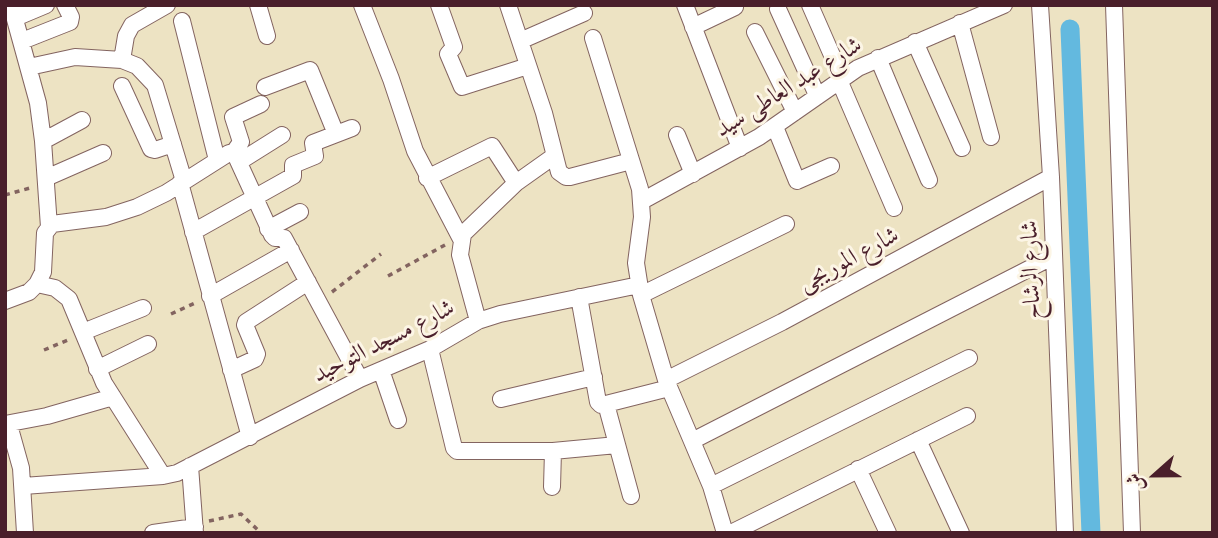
<!DOCTYPE html>
<html>
<head>
<meta charset="utf-8">
<style>
	body { margin:0 }
	#map { position:relative; width:1218px; height:538px; overflow:hidden; background:#ede3c3; font-family:"IM FELL Great Primer",Amiri,serif }
	canvas { display:block }
	.frame { position:absolute; inset:0; border:7px solid #4a1f2b; pointer-events:none }
	.north { position:absolute; left:1120px; top:440px; width:70px; height:70px; -webkit-text-stroke:5px #fcf5e5; paint-order:stroke; rotate:249deg; font-size:19px; font-weight:700; line-height:28px; text-align:center; color:#4a1f2b }
	.north::after { content:''; display:block; margin:auto; width:24px; height:32px; background:#4a1f2b; clip-path:polygon(50% 0,100% 100%,50% 72%,0 100%) }
</style>
</head>
<body>
<div id="map">
<canvas width="1218" height="538"></canvas>
<div class="frame"></div>
<div class="north">ش</div>
</div>
<script>
const g = document.querySelector('canvas').getContext('2d');
g.lineJoin = 'round';
const toPath = rows => new Path2D(rows.map(r => 'M' + r).join(''));
function trace(path, color, width, dash) { g.strokeStyle = color; g.lineWidth = width; g.lineCap = dash ? 'butt' : 'round'; g.setLineDash(dash || []); g.stroke(path); }
function drawText(font, color, halo, rows, align = 'center') {
  g.font = font + ' "IM FELL Great Primer",Amiri,serif'; g.lineWidth = 6; g.setLineDash([]); g.textBaseline = 'middle'; g.strokeStyle = halo; g.fillStyle = color; for (const [text, x, y, turn = 0] of rows) {
    g.save(); g.translate(x, y); g.rotate((+turn || 0) * Math.PI / 180); g.textAlign = isNaN(turn) ? turn : align; if (halo) g.strokeText(text, 0, 0); g.fillText(text, 0, 0); g.restore();
  }
}
trace(toPath([
	[1070,29,1091,533]
]), '#63b9df', 19);
const minor = toPath([
	[11,5,38,103,43,141,49,227],
	[258,5,267,36],
	[362,5,391,79,415,151,461,239],
	[439,5,454,47,448,54,462,87,528,66],
	[508,5,544,113,559,172,566,177,570,177,631,161],
	[685,5,740,148],
	[810,5,842,78],
	[1040,5,1051,177,1065,533],
	[1114,5,1132,533],
	[778,9,817,95],
	[15,18,46,5],
	[182,21,217,160],
	[960,23,991,137],
	[693,27,735,7],
	[755,32,795,112],
	[593,38,640,189,642,217,636,263,641,295,666,380,711,486,725,533],
	[22,41,70,22,71,17,65,5],
	[520,41,584,13],
	[915,42,962,148],
	[878,58,929,180],
	[122,60,126,36,132,25,167,5],
	[29,67,75,57,122,60,137,66,155,85,184,181],
	[839,80,894,208],
	[122,86,151,149,155,150,173,144],
	[265,87,310,70,336,134],
	[775,127,797,181,831,166],
	[677,135,693,174],
	[43,141,82,120],
	[234,152,241,142,233,117,261,104],
	[239,162,282,135],
	[46,178,103,153],
	[427,178,492,146,516,183],
	[180,183,250,437],
	[642,201,759,137,858,68,1004,5],
	[268,229,300,212],
	[193,232,293,176,293,165,315,156,313,143,352,128],
	[37,284,55,288,69,299,104,383,163,476],
	[641,295,786,224],
	[210,296,291,250],
	[579,297,598,402,601,405,606,404],
	[5,301,29,292,37,284,43,272,45,233,52,224,106,217,137,207,166,193,229,153,234,152,272,235,275,238,284,238,360,379],
	[478,321,460,255,463,234,516,183,554,156],
	[83,332,143,308],
	[430,349,454,448,457,451,553,451,617,445],
	[97,369,148,344],
	[231,370,255,359,257,354,245,325,246,322,308,282],
	[381,370,398,420],
	[666,380,782,322,1051,177],
	[501,399,594,377],
	[606,404,631,496],
	[606,404,669,388],
	[5,424,47,416,113,397],
	[9,425,21,468,25,533],
	[918,440,961,533],
	[692,441,1054,256],
	[190,466,195,533],
	[858,469,888,533],
	[23,486,163,476,177,473,360,379,430,349,478,321,500,314,639,285],
	[711,486,969,358],
	[552,487,553,451],
	[153,533,195,527],
	[731,533,967,416]
]);
trace(minor, '#836460', 18);
trace(toPath([
	[5,195,30,188],
	[388,276,445,245],
	[332,292,381,254],
	[171,314,195,303],
	[44,350,68,340],
	[209,521,241,514,261,533]
]), '#836460', 3.5, [5, 5]);
trace(minor, '#fff', 16);
drawText('24px', '#4a1f2b', '#fcf5e5', [
	["شارع عبد العاطى سيد",789,88,-32],
	["شارع الموريجى",849,260,-28],
	["شارع الرشاح",1032,270,-92],
	["شارع مسجد التوحيد",384,342,-27]
]);
</script>
</body>
</html>
